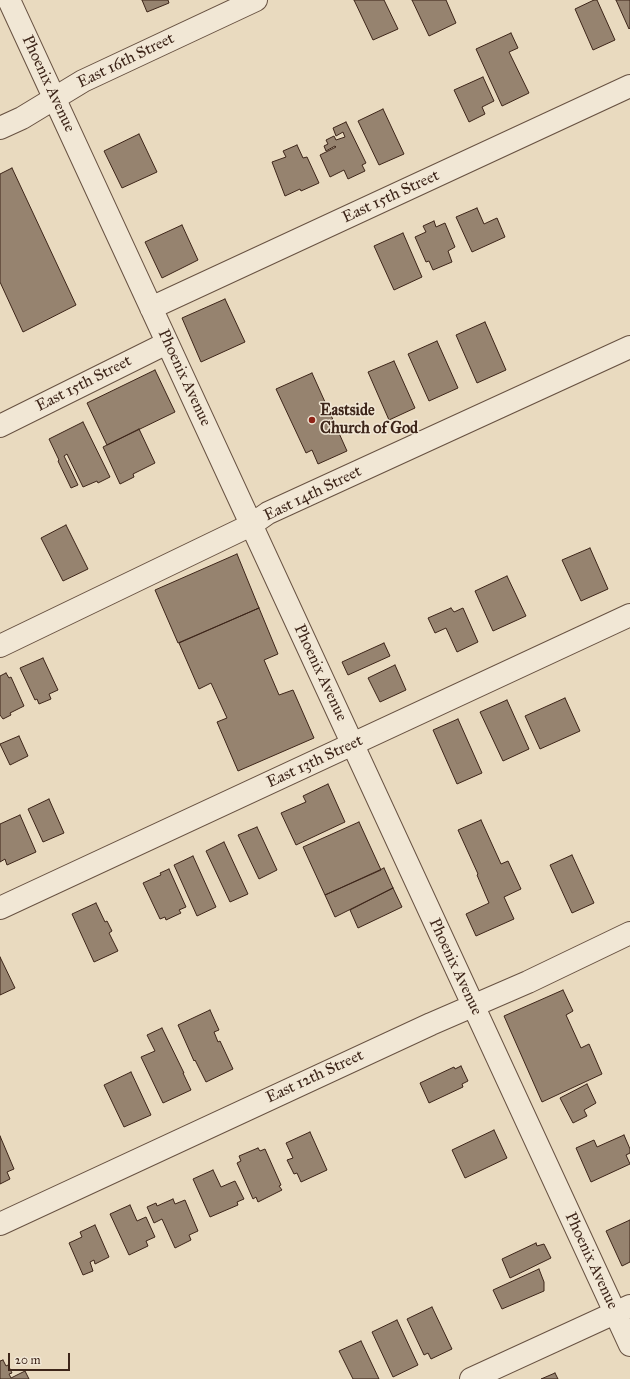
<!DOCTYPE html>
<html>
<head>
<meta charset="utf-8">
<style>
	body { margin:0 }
	#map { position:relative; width:630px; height:1379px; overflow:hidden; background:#e9dabf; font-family:"IM FELL Great Primer",serif }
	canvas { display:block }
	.scale { position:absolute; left:8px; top:1353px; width:62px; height:18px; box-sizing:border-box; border:2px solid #3d2519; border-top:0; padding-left:5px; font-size:12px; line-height:14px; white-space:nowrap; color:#3d2519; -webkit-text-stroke:3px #f1e7d5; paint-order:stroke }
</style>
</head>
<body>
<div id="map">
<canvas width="630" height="1379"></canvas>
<div class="scale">20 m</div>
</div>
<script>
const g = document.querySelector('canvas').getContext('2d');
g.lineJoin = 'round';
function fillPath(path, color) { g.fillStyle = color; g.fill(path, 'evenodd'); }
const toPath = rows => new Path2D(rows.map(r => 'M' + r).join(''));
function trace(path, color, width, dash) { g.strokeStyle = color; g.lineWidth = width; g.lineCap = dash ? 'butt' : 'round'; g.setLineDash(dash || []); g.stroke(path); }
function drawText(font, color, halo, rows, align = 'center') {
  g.font = font + ' "IM FELL Great Primer",serif'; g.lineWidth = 3; g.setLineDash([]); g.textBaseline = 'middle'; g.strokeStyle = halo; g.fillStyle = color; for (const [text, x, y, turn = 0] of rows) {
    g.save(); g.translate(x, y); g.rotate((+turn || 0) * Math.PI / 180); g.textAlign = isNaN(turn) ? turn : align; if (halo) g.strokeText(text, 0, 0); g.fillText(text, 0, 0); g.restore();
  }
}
const building = toPath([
	[142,0,168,0,169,3,147,12,142,0],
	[354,0,384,0,398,29,373,40,354,0],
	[412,0,446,0,456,23,429,36,412,0],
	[594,0,597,0,615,40,593,50,575,9,594,0],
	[616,0,630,0,630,28,629,29,616,0],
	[511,33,518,48,509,52,529,93,502,106,476,49,511,33],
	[483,77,494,101,482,107,485,114,469,122,454,90,483,77],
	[383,109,404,154,379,165,358,121,383,109],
	[346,122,366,163,362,165,365,171,348,179,344,170,330,177,320,155,336,147,335,146,326,151,324,146,328,144,326,140,334,136,336,140,345,137,343,132,336,136,333,128,346,122],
	[139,134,157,172,122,188,104,151,139,134],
	[297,145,303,158,307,157,319,183,301,191,300,189,285,196,272,162,286,157,283,151,297,145],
	[12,168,76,305,23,332,0,282,0,174,12,168],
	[477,208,484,224,497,218,505,237,472,252,456,217,477,208],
	[434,221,436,227,445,223,455,247,448,251,452,262,433,270,429,261,426,262,415,237,426,232,423,226,434,221],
	[182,225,198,260,162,278,145,242,182,225],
	[403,233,422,277,394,290,374,246,403,233],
	[225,299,245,342,201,362,182,318,225,299],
	[485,322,506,370,477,383,456,335,485,322],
	[437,341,458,388,429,401,408,354,437,341],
	[394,361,415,408,389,420,368,372,394,361],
	[155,370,175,412,107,445,87,403,155,370],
	[312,373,347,451,318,464,312,450,306,453,276,389,312,373],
	[83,422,110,477,98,483,97,481,83,487,67,454,64,456,78,485,71,488,58,461,59,460,49,439,83,422],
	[139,429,155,463,133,474,134,477,120,484,103,447,139,429],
	[66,525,88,569,63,581,41,538,66,525],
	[590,548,608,589,581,601,562,560,590,548],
	[237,554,259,608,178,643,155,590,237,554],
	[507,576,526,616,493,631,475,591,507,576],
	[259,608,278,654,264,660,279,695,293,690,314,738,238,771,217,722,227,718,211,683,199,689,179,643,259,608],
	[451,608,454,612,463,608,478,642,457,652,446,628,435,633,428,618,451,608],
	[384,643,390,656,348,675,342,662,384,643],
	[43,658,58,690,49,694,51,699,39,704,37,699,35,700,20,668,43,658],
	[395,665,406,690,380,702,368,678,395,665],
	[6,673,9,678,11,677,24,706,10,713,11,715,3,719,0,715,0,676,6,673],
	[565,698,580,731,540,749,525,716,565,698],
	[507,700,529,749,503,761,480,712,507,700],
	[458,719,482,773,457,784,433,730,458,719],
	[19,736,28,756,10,765,0,744,19,736],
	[328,784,345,822,296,845,281,813,306,802,303,796,328,784],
	[49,799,64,833,43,842,28,809,49,799],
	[20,815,36,852,7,865,5,859,0,862,0,824,20,815],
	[481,820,501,864,508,861,521,889,504,897,514,919,476,936,466,914,489,903,477,875,478,874,458,830,481,820],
	[359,822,381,870,325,895,303,847,359,822],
	[257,827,277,870,259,879,238,835,257,827],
	[224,842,248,894,230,902,206,851,224,842],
	[572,855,594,903,572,913,550,865,572,855],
	[193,856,216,907,197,916,174,865,193,856],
	[384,868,393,888,335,917,325,895,384,868],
	[169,869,186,907,179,910,181,913,166,920,165,917,160,919,143,883,161,875,160,873,169,869],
	[393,888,402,907,358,928,350,910,393,888],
	[96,903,105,922,107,921,112,931,109,933,118,951,94,962,72,914,96,903],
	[0,957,15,988,0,995,0,957],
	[563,990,573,1011,566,1015,581,1048,589,1044,602,1074,542,1102,504,1016,563,990],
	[210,1010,219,1030,214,1032,218,1042,220,1041,233,1069,206,1082,195,1060,194,1061,178,1025,210,1010],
	[162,1028,184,1073,183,1073,191,1090,163,1103,141,1057,155,1051,147,1035,162,1028],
	[461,1066,468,1081,462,1084,463,1087,429,1103,420,1083,454,1067,455,1069,461,1066],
	[131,1072,151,1115,124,1127,104,1085,131,1072],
	[587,1084,596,1103,584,1110,587,1116,573,1123,560,1098,587,1084],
	[494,1130,507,1158,465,1178,452,1150,494,1130],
	[310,1132,327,1170,301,1182,297,1173,294,1174,287,1160,293,1158,286,1143,310,1132],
	[624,1135,630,1149,630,1153,626,1155,630,1164,591,1182,576,1148,594,1140,597,1147,624,1135],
	[0,1136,14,1169,7,1172,10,1179,0,1184,0,1136],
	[258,1148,260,1151,265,1149,281,1185,279,1186,282,1190,258,1202,256,1197,253,1199,237,1163,241,1161,239,1156,258,1148],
	[213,1170,221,1187,235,1181,244,1199,237,1202,238,1205,210,1217,193,1179,213,1170],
	[173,1199,175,1204,185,1200,198,1231,189,1235,191,1240,175,1248,162,1219,154,1223,147,1207,156,1203,157,1206,173,1199],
	[130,1205,137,1221,146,1217,155,1237,146,1241,148,1246,129,1255,110,1214,130,1205],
	[630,1220,630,1262,622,1266,606,1231,630,1220],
	[95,1225,109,1257,95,1264,94,1260,90,1262,93,1271,83,1275,69,1243,82,1237,80,1232,95,1225],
	[536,1243,537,1246,544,1244,551,1258,510,1278,502,1259,536,1243],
	[539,1269,544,1282,544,1291,502,1309,493,1290,539,1269],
	[432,1307,452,1349,431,1359,428,1353,424,1355,407,1319,432,1307],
	[397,1320,418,1365,393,1377,372,1332,397,1320],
	[361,1341,379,1379,353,1379,339,1351,361,1341],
	[3,1360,6,1366,8,1365,12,1373,9,1374,11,1378,25,1371,29,1379,0,1379,0,1361,3,1360],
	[555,1373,558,1379,541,1379,555,1373]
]);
fillPath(building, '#96836f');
trace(building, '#3d2519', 1);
const minor = toPath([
	[9,0,630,1345],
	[0,128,22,118,83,81,256,0],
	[151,308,630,86],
	[0,426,167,343],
	[0,646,251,525,268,513,630,347],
	[0,908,630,615],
	[0,1224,431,1024,528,982,630,933],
	[471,1379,630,1306]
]);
trace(minor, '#685242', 24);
trace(minor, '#f1e7d5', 22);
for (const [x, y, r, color] of [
	[312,420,4,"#8f2418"]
]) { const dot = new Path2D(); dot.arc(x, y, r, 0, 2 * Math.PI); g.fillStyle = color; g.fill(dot); trace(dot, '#f1e7d5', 1.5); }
drawText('16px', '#3d2519', '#f1e7d5', [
	["East 16th Street",126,61,-26],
	["Phoenix Avenue",48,84,65],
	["East 15th Street",391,197,-25],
	["Phoenix Avenue",184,378,65],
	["East 15th Street",84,384,-27],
	["East 14th Street",313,494,-26],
	["Phoenix Avenue",320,673,65],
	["East 13th Street",315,762,-25],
	["Phoenix Avenue",455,967,65],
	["East 12th Street",315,1077,-25],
	["Phoenix Avenue",591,1261,65]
]);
drawText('bold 16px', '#3d2519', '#f1e7d5', [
	["Eastside",320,411],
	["Church of God",320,429]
], 'left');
</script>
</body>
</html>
